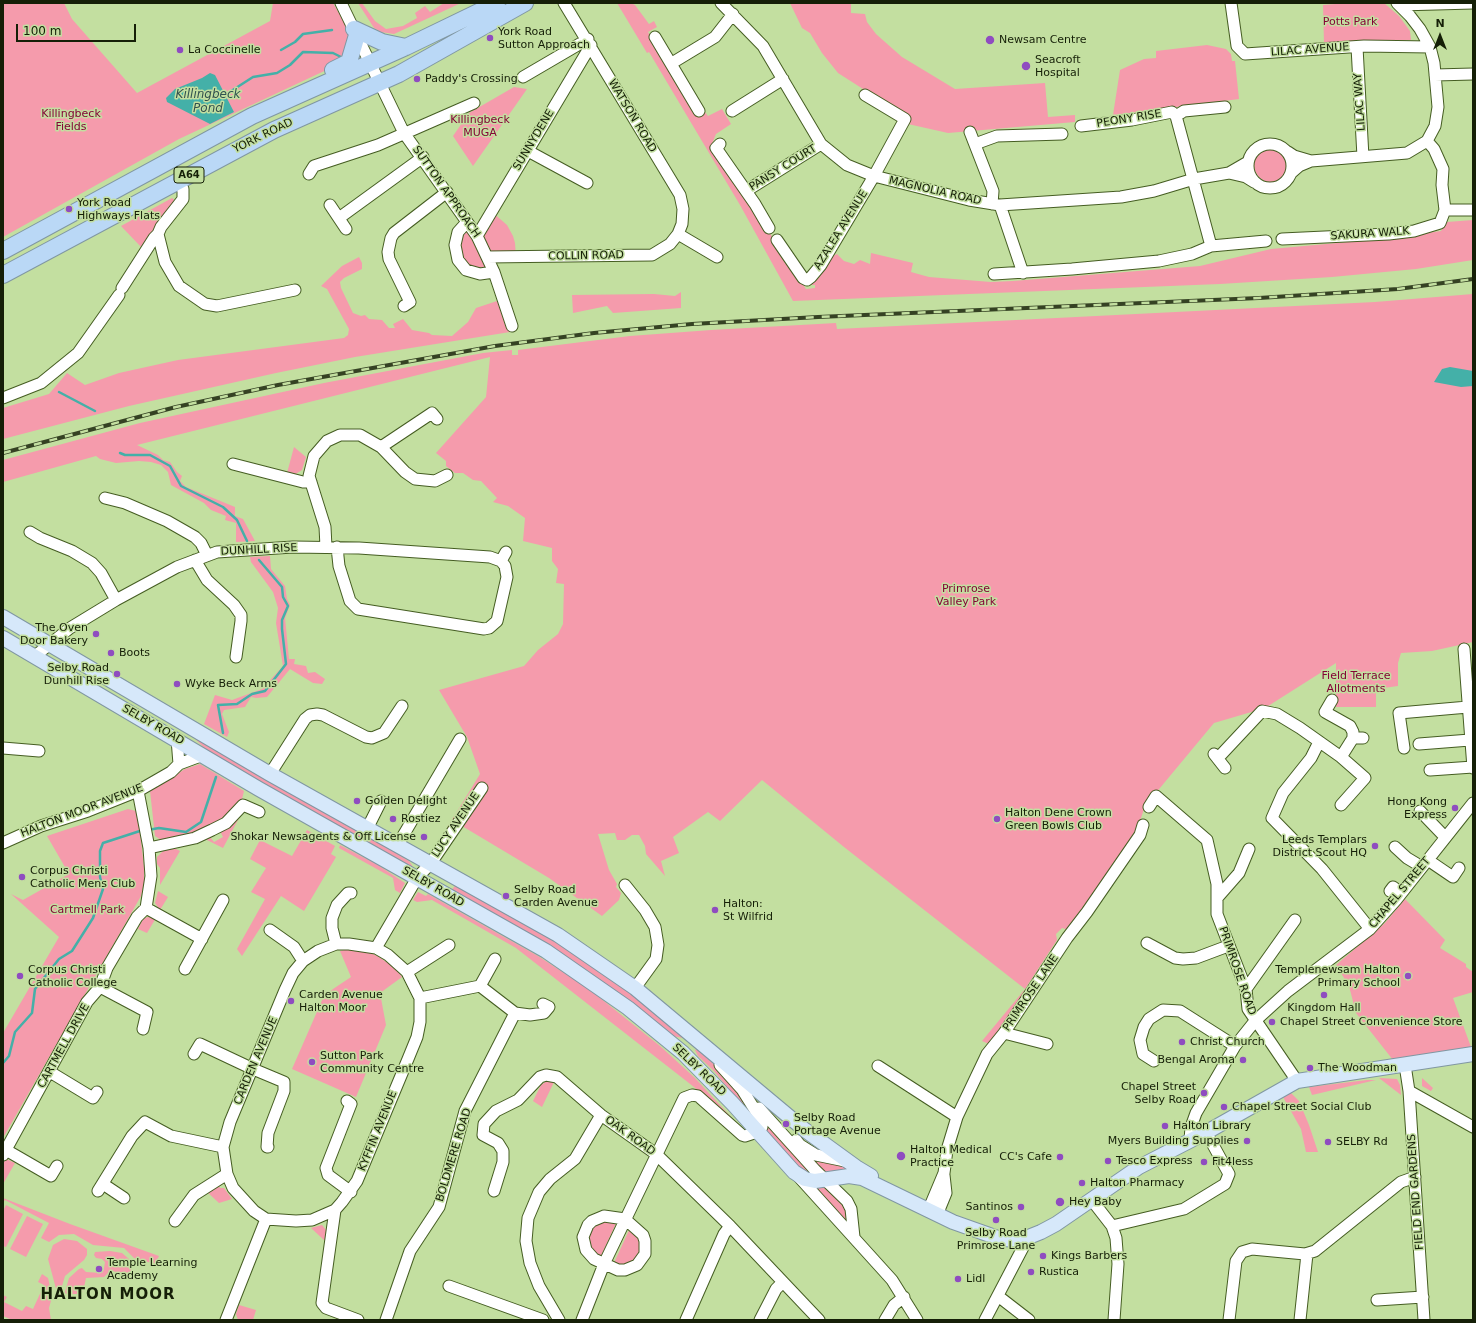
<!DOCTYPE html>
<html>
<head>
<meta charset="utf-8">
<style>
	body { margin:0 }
	#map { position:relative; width:1476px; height:1323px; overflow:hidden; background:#c3dfa0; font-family:"DejaVu Sans",sans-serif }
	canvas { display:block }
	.frame { position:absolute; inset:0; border:4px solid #151f07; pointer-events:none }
	.north { position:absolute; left:1420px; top:16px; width:40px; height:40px; -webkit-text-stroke:3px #c3dfa0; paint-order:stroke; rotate:0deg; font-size:11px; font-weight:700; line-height:16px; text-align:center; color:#151f07 }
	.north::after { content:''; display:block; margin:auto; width:14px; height:18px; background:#151f07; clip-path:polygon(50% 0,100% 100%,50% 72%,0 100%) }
	.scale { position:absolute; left:16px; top:24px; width:120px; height:18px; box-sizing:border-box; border:2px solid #151f07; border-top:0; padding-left:5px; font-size:12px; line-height:14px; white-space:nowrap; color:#151f07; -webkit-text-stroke:3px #c3dfa0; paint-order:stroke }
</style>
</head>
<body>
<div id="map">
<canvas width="1476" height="1323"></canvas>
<div class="frame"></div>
<div class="north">N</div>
<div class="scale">100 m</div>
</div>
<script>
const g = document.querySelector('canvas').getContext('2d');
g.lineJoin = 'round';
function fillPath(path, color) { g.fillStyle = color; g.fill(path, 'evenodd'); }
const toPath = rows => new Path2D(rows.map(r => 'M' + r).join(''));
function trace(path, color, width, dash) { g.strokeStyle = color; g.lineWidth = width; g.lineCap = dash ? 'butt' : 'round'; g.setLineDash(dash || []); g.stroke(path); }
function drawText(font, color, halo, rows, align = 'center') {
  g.font = font + ' "DejaVu Sans",sans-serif'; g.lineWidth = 3; g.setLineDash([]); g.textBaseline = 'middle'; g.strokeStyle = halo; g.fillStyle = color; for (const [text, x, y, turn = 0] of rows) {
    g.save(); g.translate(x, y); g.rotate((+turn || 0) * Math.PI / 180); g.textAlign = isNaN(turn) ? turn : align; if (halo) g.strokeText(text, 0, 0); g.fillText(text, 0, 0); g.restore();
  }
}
fillPath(toPath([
	[3,3,64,3,72,19,137,93,270,21,273,3,333,3,353,37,348,54,335,66,179,139,3,237],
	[358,3,362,3,375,21,386,29,403,26,417,18,415,13,425,6,430,12,444,3,461,3,394,34,381,32,374,28],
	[617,3,631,3,635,5,649,24,654,21,657,27,648,32,666,61,708,116,722,109,731,124,716,134,712,144,806,289,815,288,815,285,812,285,812,283,819,277,833,256,837,254,844,261,854,264,860,260,870,264,871,253,913,263,911,272,929,277,991,282,1013,281,1200,266,1271,249,1392,238,1441,231,1447,222,1473,220,1473,260,1416,269,1332,277,1220,284,793,301,740,205,649,52,647,53],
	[790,3,851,3,851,13,865,14,867,22,876,34,902,57,955,89,1045,83,1048,117,1075,115,1075,122,948,133,908,124,910,119,838,73,822,53,810,33,802,28],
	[1348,3,1384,3,1399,16,1410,31,1411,40,1324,43,1323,5],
	[1207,45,1226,49,1231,54,1232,61,1235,61,1239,99,1113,115,1120,70,1144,59,1156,58,1156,51],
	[514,87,527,89,473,166,453,136,469,113],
	'1254 165a17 17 0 1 1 34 0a17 17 0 1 1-34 0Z',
	[172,198,176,201,142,248,121,226],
	[492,212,507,225,513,236,515,243,516,257,487,257,494,272,480,274,458,260,458,232,467,222,477,236],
	[359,257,362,263,362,269,344,278,340,282,341,288,353,313,361,316,365,315,369,319,382,320,389,328,395,328,393,324,403,319,412,330,429,333,432,335,452,336,468,322,476,308,497,301,510,332,355,357,276,373,129,406,3,439,3,408,49,394,67,373,85,385,119,373,178,360,344,338,348,335,349,329,327,289,321,286,342,266],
	[681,292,681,308,613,313,607,306,573,313,572,295,654,294,675,296],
	[1473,294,1473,642,1432,651,1401,653,1398,663,1398,686,1376,689,1376,707,1336,707,1336,663,1265,708,1214,723,1145,806,1137,830,1069,930,1062,928,1056,934,1057,940,1025,989,1013,1012,989,1044,982,1041,1025,989,844,847,762,780,720,821,708,812,673,837,679,853,661,861,665,876,646,854,645,846,639,835,632,835,625,840,617,840,615,833,598,834,609,870,617,884,616,887,621,893,619,900,602,916,549,878,462,826,457,834,447,828,480,774,467,737,439,690,524,666,538,650,558,634,563,624,564,584,556,583,558,569,552,561,552,548,523,541,525,518,508,506,493,502,497,498,481,481,473,480,463,473,455,473,446,466,446,461,436,453,486,397,490,357,137,445,158,455,163,460,170,462,177,472,182,476,180,481,186,487,235,507,235,516,243,519,255,541,236,542,236,523,225,520,226,516,211,510,204,503,171,485,168,472,161,465,151,462,139,461,116,463,100,459,96,456,3,482,3,460,140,423,324,383,483,353,512,350,512,355,518,355,518,350,630,336,711,330,836,323,837,329,1375,302],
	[294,447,306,457,302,470,294,475,287,473],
	[270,556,271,569,285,586,287,599,290,605,285,618,289,659,295,659,294,664,306,666,308,673,315,672,325,679,322,684,313,683,290,669,267,697,256,698,251,697,245,707,224,710,222,714,229,732,227,737,204,724,215,695,232,700,262,689,283,666,276,623,278,608,273,592,251,562,250,557],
	[182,730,355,828,409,861,413,867,393,858,352,833,215,758,194,738],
	[200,764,244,791,241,803,237,809,208,830,161,840,155,836,150,791,185,769],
	[128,809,136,811,138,816,144,867,144,883,141,896,3,1138,3,1033,59,937,11,894,23,900,69,874,47,836],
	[237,817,239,818,223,848,205,839,210,837,214,842,223,837,220,831],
	[307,830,335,846,331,854,336,857,304,911,281,896,242,956,237,949,265,899,251,892,266,868,250,859,260,840,292,856],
	[340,845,378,865,405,883,400,893,395,890,393,878,339,848],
	[172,847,180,851,160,885,160,868,157,864,157,857,165,849],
	[457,883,542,931,612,977,684,1037,683,1038,672,1036,637,1007,570,959,451,891],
	[158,891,168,897,160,910,155,903],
	[418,892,426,896,428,894,538,956,589,989,660,1046,695,1078,742,1129,741,1130,694,1087,516,948,432,900,417,902,413,900],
	[1405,899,1445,940,1440,948,1466,964,1466,967,1473,972,1473,992,1453,998,1471,1047,1393,1060,1356,1013,1349,986,1336,965,1385,923],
	[148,917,156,918,147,933,138,929,143,919],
	[349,949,369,952,379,957,395,968,402,977,380,993,386,1025,356,1097,292,1069,323,998,333,989,351,977,340,951],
	[697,1049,718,1068,757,1117,752,1118,714,1071,698,1056,695,1050],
	[1379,1078,1397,1079,1400,1085,1401,1095],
	[1422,1078,1433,1088,1431,1091,1422,1086],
	[1367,1080,1376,1080,1312,1095,1309,1087],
	[547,1081,554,1082,542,1107,533,1101,541,1085],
	[1291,1093,1299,1101,1309,1125,1318,1152,1306,1152,1301,1129,1283,1097],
	[766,1122,818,1176,802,1171,765,1131],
	[811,1155,848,1164,848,1172,824,1176,814,1162],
	[6,1159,15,1163,3,1184,3,1163],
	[218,1184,220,1188,224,1188,232,1199,219,1203,206,1191],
	[825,1184,845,1206,846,1220,816,1189],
	[3,1198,70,1224,159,1256,155,1264,134,1258,124,1248,93,1245,74,1234,59,1235,49,1242,41,1238,49,1223,5,1200,3,1203],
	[6,1205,23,1214,6,1247,3,1246,3,1211],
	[27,1216,43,1224,26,1257,10,1249],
	[618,1219,600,1258,590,1250,587,1231,595,1221],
	[322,1225,326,1230,325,1241,311,1228],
	[631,1226,643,1241,638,1260,626,1266,613,1265],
	[64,1239,77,1241,87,1249,87,1255,84,1260,65,1276,60,1293,58,1296,48,1259,53,1245],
	[110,1251,122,1253,129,1259,132,1268,129,1275,125,1276,111,1270,104,1277,86,1278,83,1292,79,1294,66,1294,65,1292,69,1278,79,1269,82,1268,86,1272,102,1273,104,1268,105,1262,102,1259,96,1258,94,1255,95,1252],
	[42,1274,48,1278,49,1282,52,1297,49,1308,51,1320,12,1320,3,1316,3,1295,7,1297,4,1302,22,1311,26,1306,33,1309,44,1285,38,1282],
	[239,1305,256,1310,253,1320,238,1320,236,1314]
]), '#f59bac');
fillPath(toPath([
	[210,73,215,75,234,112,210,124,167,102,166,98,175,89,202,78],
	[1450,367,1473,371,1473,386,1461,387,1434,382,1442,369]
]), '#44b0a8');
trace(toPath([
	[281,50,295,42,303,34,332,30],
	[225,95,253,77,277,73,290,65,303,52,333,53,343,58],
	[59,392,95,411],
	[120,453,125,455,150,455,170,466,181,486,223,507,237,520,247,541],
	[223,733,218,705,237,704,252,694,265,691,286,664,282,629,282,620,288,606,283,597,282,587,259,560],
	[148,830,159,828,186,832,201,822,216,777],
	[3,1063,9,1056,15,1032,32,1013,35,989,59,959,72,951,93,918,103,889,100,877,100,851,103,843,143,830]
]), '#44b0a8', 2.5);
const minor = toPath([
	[341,3,404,133,477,236,494,272,512,326],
	[721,3,763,46,821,144,847,165,874,176,969,200,1000,205,1121,197,1154,191,1194,179,1229,173],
	[1231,3,1237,46,1245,54,1364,46,1430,47],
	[1399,5,1473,3],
	[655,37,699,111],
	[1357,47,1363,157],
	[672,63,715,37,733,14],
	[1435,75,1473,74],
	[523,77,588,39],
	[732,111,783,79],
	[1176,116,1184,111,1225,107],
	[1081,126,1132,120,1172,112,1176,116,1211,246],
	[970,132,993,191,992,204],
	[720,144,716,148,755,204,769,228],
	[975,144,997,136,1062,134],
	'1248 166a22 22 0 1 1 44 0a22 22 0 1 1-44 0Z',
	[528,151,587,183],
	[1288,152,1294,156,1311,161,1299,166,1291,173],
	[1311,161,1407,153,1427,141,1435,126,1438,107,1434,63,1430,47,1420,29,1410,16,1397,3],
	[1248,162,1229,173,1246,177,1254,182],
	[309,174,314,166,378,145,474,103],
	[178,181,183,189,183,199,161,227,158,234,165,262,179,286,205,304,217,306,295,290],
	[746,191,821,144],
	[330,205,346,229],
	[1000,205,1023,273],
	[1445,210,1473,210],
	[339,218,423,157],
	[467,222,458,232,455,245,458,260,466,270,480,274,494,272],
	[678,234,717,257],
	[477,236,591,45],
	[1282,239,1389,234,1414,231,1440,223,1445,210,1442,185,1443,169,1434,149,1427,141],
	[777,240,803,278,807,280,811,277,821,265,874,176,905,119,865,95],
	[487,257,652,255,670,244,678,234,682,224,683,209,680,195,564,3],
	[994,274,1072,269,1159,261,1192,254,1211,246,1266,241],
	[122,288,154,238,158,234],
	[404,306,410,302,389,259,388,252,391,238,394,233,447,192],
	[3,398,41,383,78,353,119,295],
	[381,447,432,413,437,419],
	[233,464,303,482,311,482],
	[105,498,125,503,167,521,195,537,201,543,207,555],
	[30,532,40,538,72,551,92,563,101,573,116,600],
	[326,547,325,527,309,476,314,456,327,441,340,435,360,435,381,447,405,472,415,479,435,481,447,475],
	[337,547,339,566,350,601,358,609,484,629,489,628,497,621,507,577,505,566,501,561],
	[195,560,207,580,234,605,241,615,241,621,236,657],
	[1464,649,1473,768],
	[35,656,70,628,116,600,177,567,217,552,293,547,359,548,490,557,501,561,506,552],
	[1332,700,1325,712,1350,726,1353,732,1353,738,1363,738],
	[177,739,179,764],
	[1319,742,1311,758,1283,793,1272,818,1322,869,1370,929],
	[1419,744,1470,740],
	[3,748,39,751],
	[1404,748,1399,713,1468,707],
	[1214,754,1225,768],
	[1341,757,1353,738],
	[1218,758,1262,711,1277,714,1300,728,1341,757,1365,778,1341,805],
	[1430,770,1473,767],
	[270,774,305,719,310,715,317,714,323,715,366,737,372,738,384,733,402,706],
	[1149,807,1156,796,1207,840,1217,884,1217,914,1246,989,1248,1009,1297,1081],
	[1420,811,1445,837],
	[367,829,381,801],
	[3,843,41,826,88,811,138,791,171,772,179,764,203,755],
	[397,846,460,739],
	[1395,847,1407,858,1422,867],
	[149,848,195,838,212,830,226,823,243,805,259,812],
	[1428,860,1453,877,1459,868],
	[625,885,645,910,655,927,658,945,656,959,635,988],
	[1390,891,1393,887,1401,893],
	[1218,897,1239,873,1249,849],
	[146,908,202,939],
	[270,930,294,947,303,961],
	[1147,943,1175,958,1183,959,1196,958,1228,946],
	[336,944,332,928,332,918,337,905,348,893,351,893],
	[185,969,223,900],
	[407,972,449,945],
	[100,987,147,1012,143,1029],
	[1246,989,1295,920],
	[420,998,480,986,495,959],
	[515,1013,530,1015,544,1013,549,1007,543,1004],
	[1004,1033,1047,1044],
	[194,1054,200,1044,253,1069,284,1082,284,1091,268,1133,267,1147,268,1147],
	[1154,1061,1143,1054,1140,1040,1144,1027,1149,1019,1163,1010,1180,1011,1235,1046],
	[720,1065,747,1095],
	[1405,1065,1409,1091,1424,1320],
	[878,1066,957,1117],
	[50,1072,93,1098,97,1092],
	[1409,1091,1473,1127],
	[347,1101,351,1104,326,1168,328,1175,351,1192],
	[759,1108,815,1170,847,1201,851,1209,854,1237],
	[796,1140,800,1145,816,1155,845,1161],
	[1190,1140,1191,1127,1196,1113,1235,1046,1255,1021,1288,991,1370,929,1396,900,1473,803],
	[6,1150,51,1176,57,1166],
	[3,1155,87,1002,100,987,107,968,137,917,146,908,151,876,149,848,138,791],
	[798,1176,892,1280,917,1320],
	[103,1184,124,1198],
	[98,1191,132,1136,145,1122,171,1136,223,1147],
	[494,1191,503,1162,503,1151,498,1143,483,1135,484,1124,496,1111,518,1100,540,1077,546,1075,557,1077,601,1115,656,1154,730,1226,819,1320],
	[1091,1199,1112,1226,1116,1238,1118,1264,1114,1320],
	[335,1210,322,1303,326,1308,358,1320],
	[928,1211,944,1173,947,1150,957,1117,987,1054,1004,1033,1067,938,1087,912,1140,835,1143,825],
	[937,1215,946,1193,944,1175],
	[604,1216,625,1219,643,1235,645,1241,645,1254,637,1265,625,1270,618,1270,594,1259,586,1250,583,1237,588,1225,592,1221,604,1216],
	[266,1219,296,1221,312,1220,335,1210,342,1202,357,1181,408,1059,417,1037,420,1022,420,998,407,972,388,955,376,948],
	[175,1221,194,1195,227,1174],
	[1112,1226,1184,1209,1225,1184,1229,1174,1206,1132],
	[449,1286,543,1320],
	[998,1296,1029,1320],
	[1377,1300,1423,1297],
	[226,1320,266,1219,254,1211,233,1188,227,1174,223,1147,230,1122,285,990,293,973,303,961,318,951,336,944,349,944,376,948,417,878,431,863,482,788],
	[386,1320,410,1251,439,1207,465,1111,515,1013,480,986],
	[559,1320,539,1286,530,1263,526,1241,528,1218,539,1192,550,1179,575,1159,601,1115],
	[582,1320,604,1264,684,1098,692,1095,698,1096,742,1135,745,1136,757,1132,762,1127,762,1121,743,1091],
	[686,1320,724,1234,730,1226],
	[760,1320,776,1289,783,1282],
	[885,1320,894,1305,904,1297],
	[985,1320,1029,1236],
	[1229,1320,1236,1261,1242,1252,1252,1249,1305,1254,1315,1251,1401,1182,1415,1177],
	[1300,1320,1307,1254]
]);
const major = toPath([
	[3,617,270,774,558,935,635,988,805,1130,856,1167,871,1176],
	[3,638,259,789,546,951,628,1008,683,1053,733,1104,794,1172,805,1179,815,1181,849,1176,862,1178,953,1222,1001,1239,1021,1240,1041,1232,1056,1224,1139,1167,1205,1133,1297,1081,1473,1054]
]);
const highway = toPath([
	[354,29,382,42,406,47],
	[333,70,349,62,357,35],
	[3,251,252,116,406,47,497,3],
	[3,275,274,130,399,74,525,3]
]);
trace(minor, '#455d22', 13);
trace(major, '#8097a2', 16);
trace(highway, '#8097a2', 18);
trace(minor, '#fff', 11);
trace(major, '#d6e8fa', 14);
trace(highway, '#bad8f6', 16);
const rail = toPath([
	[3,453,176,407,278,385,495,346,594,333,692,324,818,317,1259,298,1398,289,1473,279]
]);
trace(rail, '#354223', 4);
trace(rail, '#c3dfa0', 2.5, [8]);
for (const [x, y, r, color] of [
	[490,38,4,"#8f4cc0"],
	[990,40,5,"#8f4cc0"],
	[180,50,4,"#8f4cc0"],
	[1026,66,5,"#8f4cc0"],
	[417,79,4,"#8f4cc0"],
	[69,209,4,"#8f4cc0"],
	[96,634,4,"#8f4cc0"],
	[111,653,4,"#8f4cc0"],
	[117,674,4,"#8f4cc0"],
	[177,684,4,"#8f4cc0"],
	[357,801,4,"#8f4cc0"],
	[1455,808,4,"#8f4cc0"],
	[393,819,4,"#8f4cc0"],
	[997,819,4,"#8f4cc0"],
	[424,837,4,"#8f4cc0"],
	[1375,846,4,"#8f4cc0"],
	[22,877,4,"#8f4cc0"],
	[506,896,4,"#8f4cc0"],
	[715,910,4,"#8f4cc0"],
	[20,976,4,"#8f4cc0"],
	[1408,976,4,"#8f4cc0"],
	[1324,995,4,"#8f4cc0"],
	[291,1001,4,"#8f4cc0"],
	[1272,1022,4,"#8f4cc0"],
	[1182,1042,4,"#8f4cc0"],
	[1243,1060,4,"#8f4cc0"],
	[312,1062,4,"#8f4cc0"],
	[1310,1068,4,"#8f4cc0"],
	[1204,1093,4,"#8f4cc0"],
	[1224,1107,4,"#8f4cc0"],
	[786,1124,4,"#8f4cc0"],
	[1165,1126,4,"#8f4cc0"],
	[1247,1141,4,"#8f4cc0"],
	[1328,1142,4,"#8f4cc0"],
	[901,1156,5,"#8f4cc0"],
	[1060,1157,4,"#8f4cc0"],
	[1108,1161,4,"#8f4cc0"],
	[1204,1162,4,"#8f4cc0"],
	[1082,1183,4,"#8f4cc0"],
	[1060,1202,5,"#8f4cc0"],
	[1021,1207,4,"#8f4cc0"],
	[996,1220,4,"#8f4cc0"],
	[1043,1256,4,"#8f4cc0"],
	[99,1269,4,"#8f4cc0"],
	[1031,1272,4,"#8f4cc0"],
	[958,1279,4,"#8f4cc0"]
]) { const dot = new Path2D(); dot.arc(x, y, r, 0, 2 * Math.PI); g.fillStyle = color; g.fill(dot); trace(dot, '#c3dfa0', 1.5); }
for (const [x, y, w] of [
	[189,175,30]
]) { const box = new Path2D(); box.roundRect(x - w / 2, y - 8, w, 16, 3); g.fillStyle = '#c3dfa0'; g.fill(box); trace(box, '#151f07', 1); }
drawText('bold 10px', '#151f07', null, [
	["A64",189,175]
]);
drawText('11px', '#840336', '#c3dfa0', [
	["Potts Park",1350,22],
	["Killingbeck",71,114],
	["Fields",71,127],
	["Killingbeck",480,120],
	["MUGA",480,133],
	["Primrose",966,589],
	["Valley Park",966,602],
	["Field Terrace",1356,676],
	["Allotments",1356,689],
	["Cartmell Park",87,910]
]);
drawText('11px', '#151f07', '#c3dfa0', [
	["York Road",498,32],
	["Sutton Approach",498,45],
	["Newsam Centre",999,40],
	["La Coccinelle",188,50],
	["Seacroft",1035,60],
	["Hospital",1035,73],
	["Paddy's Crossing",425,79],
	["York Road",77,203],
	["Highways Flats",77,216],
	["The Oven",88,628,"right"],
	["Door Bakery",88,641,"right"],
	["Boots",119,653],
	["Selby Road",109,668,"right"],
	["Dunhill Rise",109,681,"right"],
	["Wyke Beck Arms",185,684],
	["Golden Delight",365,801],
	["Hong Kong",1447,802,"right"],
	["Express",1447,815,"right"],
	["Halton Dene Crown",1005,813],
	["Green Bowls Club",1005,826],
	["Rostiez",401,819],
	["Shokar Newsagents & Off License",416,837,"right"],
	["Leeds Templars",1367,840,"right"],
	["District Scout HQ",1367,853,"right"],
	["Corpus Christi",30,871],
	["Catholic Mens Club",30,884],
	["Selby Road",514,890],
	["Carden Avenue",514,903],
	["Halton:",723,904],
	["St Wilfrid",723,917],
	["Corpus Christi",28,970],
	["Catholic College",28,983],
	["Templenewsam Halton",1400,970,"right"],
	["Primary School",1400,983,"right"],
	["Carden Avenue",299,995],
	["Halton Moor",299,1008],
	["Kingdom Hall",1324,1008,"center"],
	["Chapel Street Convenience Store",1280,1022],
	["Christ Church",1190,1042],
	["Sutton Park",320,1056],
	["Community Centre",320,1069],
	["Bengal Aroma",1235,1060,"right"],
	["The Woodman",1318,1068],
	["Chapel Street",1196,1087,"right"],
	["Selby Road",1196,1100,"right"],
	["Chapel Street Social Club",1232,1107],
	["Selby Road",794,1118],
	["Portage Avenue",794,1131],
	["Halton Library",1173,1126],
	["Myers Building Supplies",1239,1141,"right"],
	["SELBY Rd",1336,1142],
	["Halton Medical",910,1150],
	["Practice",910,1163],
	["CC's Cafe",1052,1157,"right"],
	["Tesco Express",1116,1161],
	["Fit4less",1212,1162],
	["Halton Pharmacy",1090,1183],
	["Hey Baby",1069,1202],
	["Santinos",1013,1207,"right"],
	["Selby Road",996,1233,"center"],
	["Primrose Lane",996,1246,"center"],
	["Kings Barbers",1051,1256],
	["Temple Learning",107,1263],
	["Academy",107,1276],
	["Rustica",1039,1272],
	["Lidl",966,1279]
], 'left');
drawText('11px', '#151f07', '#c3dfa0', [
	["LILAC AVENUE",1310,50,-4],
	["LILAC WAY",1360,102,-94],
	["WATSON ROAD",632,116,59],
	["PEONY RISE",1129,119,-9],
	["YORK ROAD",263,136,-26],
	["SUNNYDENE",534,140,-59],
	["PANSY COURT",783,168,-32],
	["MAGNOLIA ROAD",935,191,13],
	["SUTTON APPROACH",446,192,55],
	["AZALEA AVENUE",841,230,-58],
	["SAKURA WALK",1370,234,-4],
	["COLLIN ROAD",586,256,-1],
	["DUNHILL RISE",259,550,-3],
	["SELBY ROAD",153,725,30],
	["HALTON MOOR AVENUE",82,811,-21],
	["LUCY AVENUE",456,825,-56],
	["SELBY ROAD",433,887,30],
	["CHAPEL STREET",1400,893,-50],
	["PRIMROSE ROAD",1237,971,71],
	["PRIMROSE LANE",1031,993,-56],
	["CARTMELL DRIVE",64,1046,-61],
	["CARDEN AVENUE",256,1061,-67],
	["SELBY ROAD",699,1070,44],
	["KYFFIN AVENUE",378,1131,-68],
	["OAK ROAD",630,1136,36],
	["BOLDMERE ROAD",454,1155,-73],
	["FIELD END GARDENS",1416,1192,-94]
]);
drawText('italic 12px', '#31524f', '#c3dfa0', [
	["Killingbeck",208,95],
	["Pond",208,109]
]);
g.letterSpacing = '1px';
drawText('bold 15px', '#151f07', '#c3dfa0', [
	["HALTON MOOR",108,1295]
]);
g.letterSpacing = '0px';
</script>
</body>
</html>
